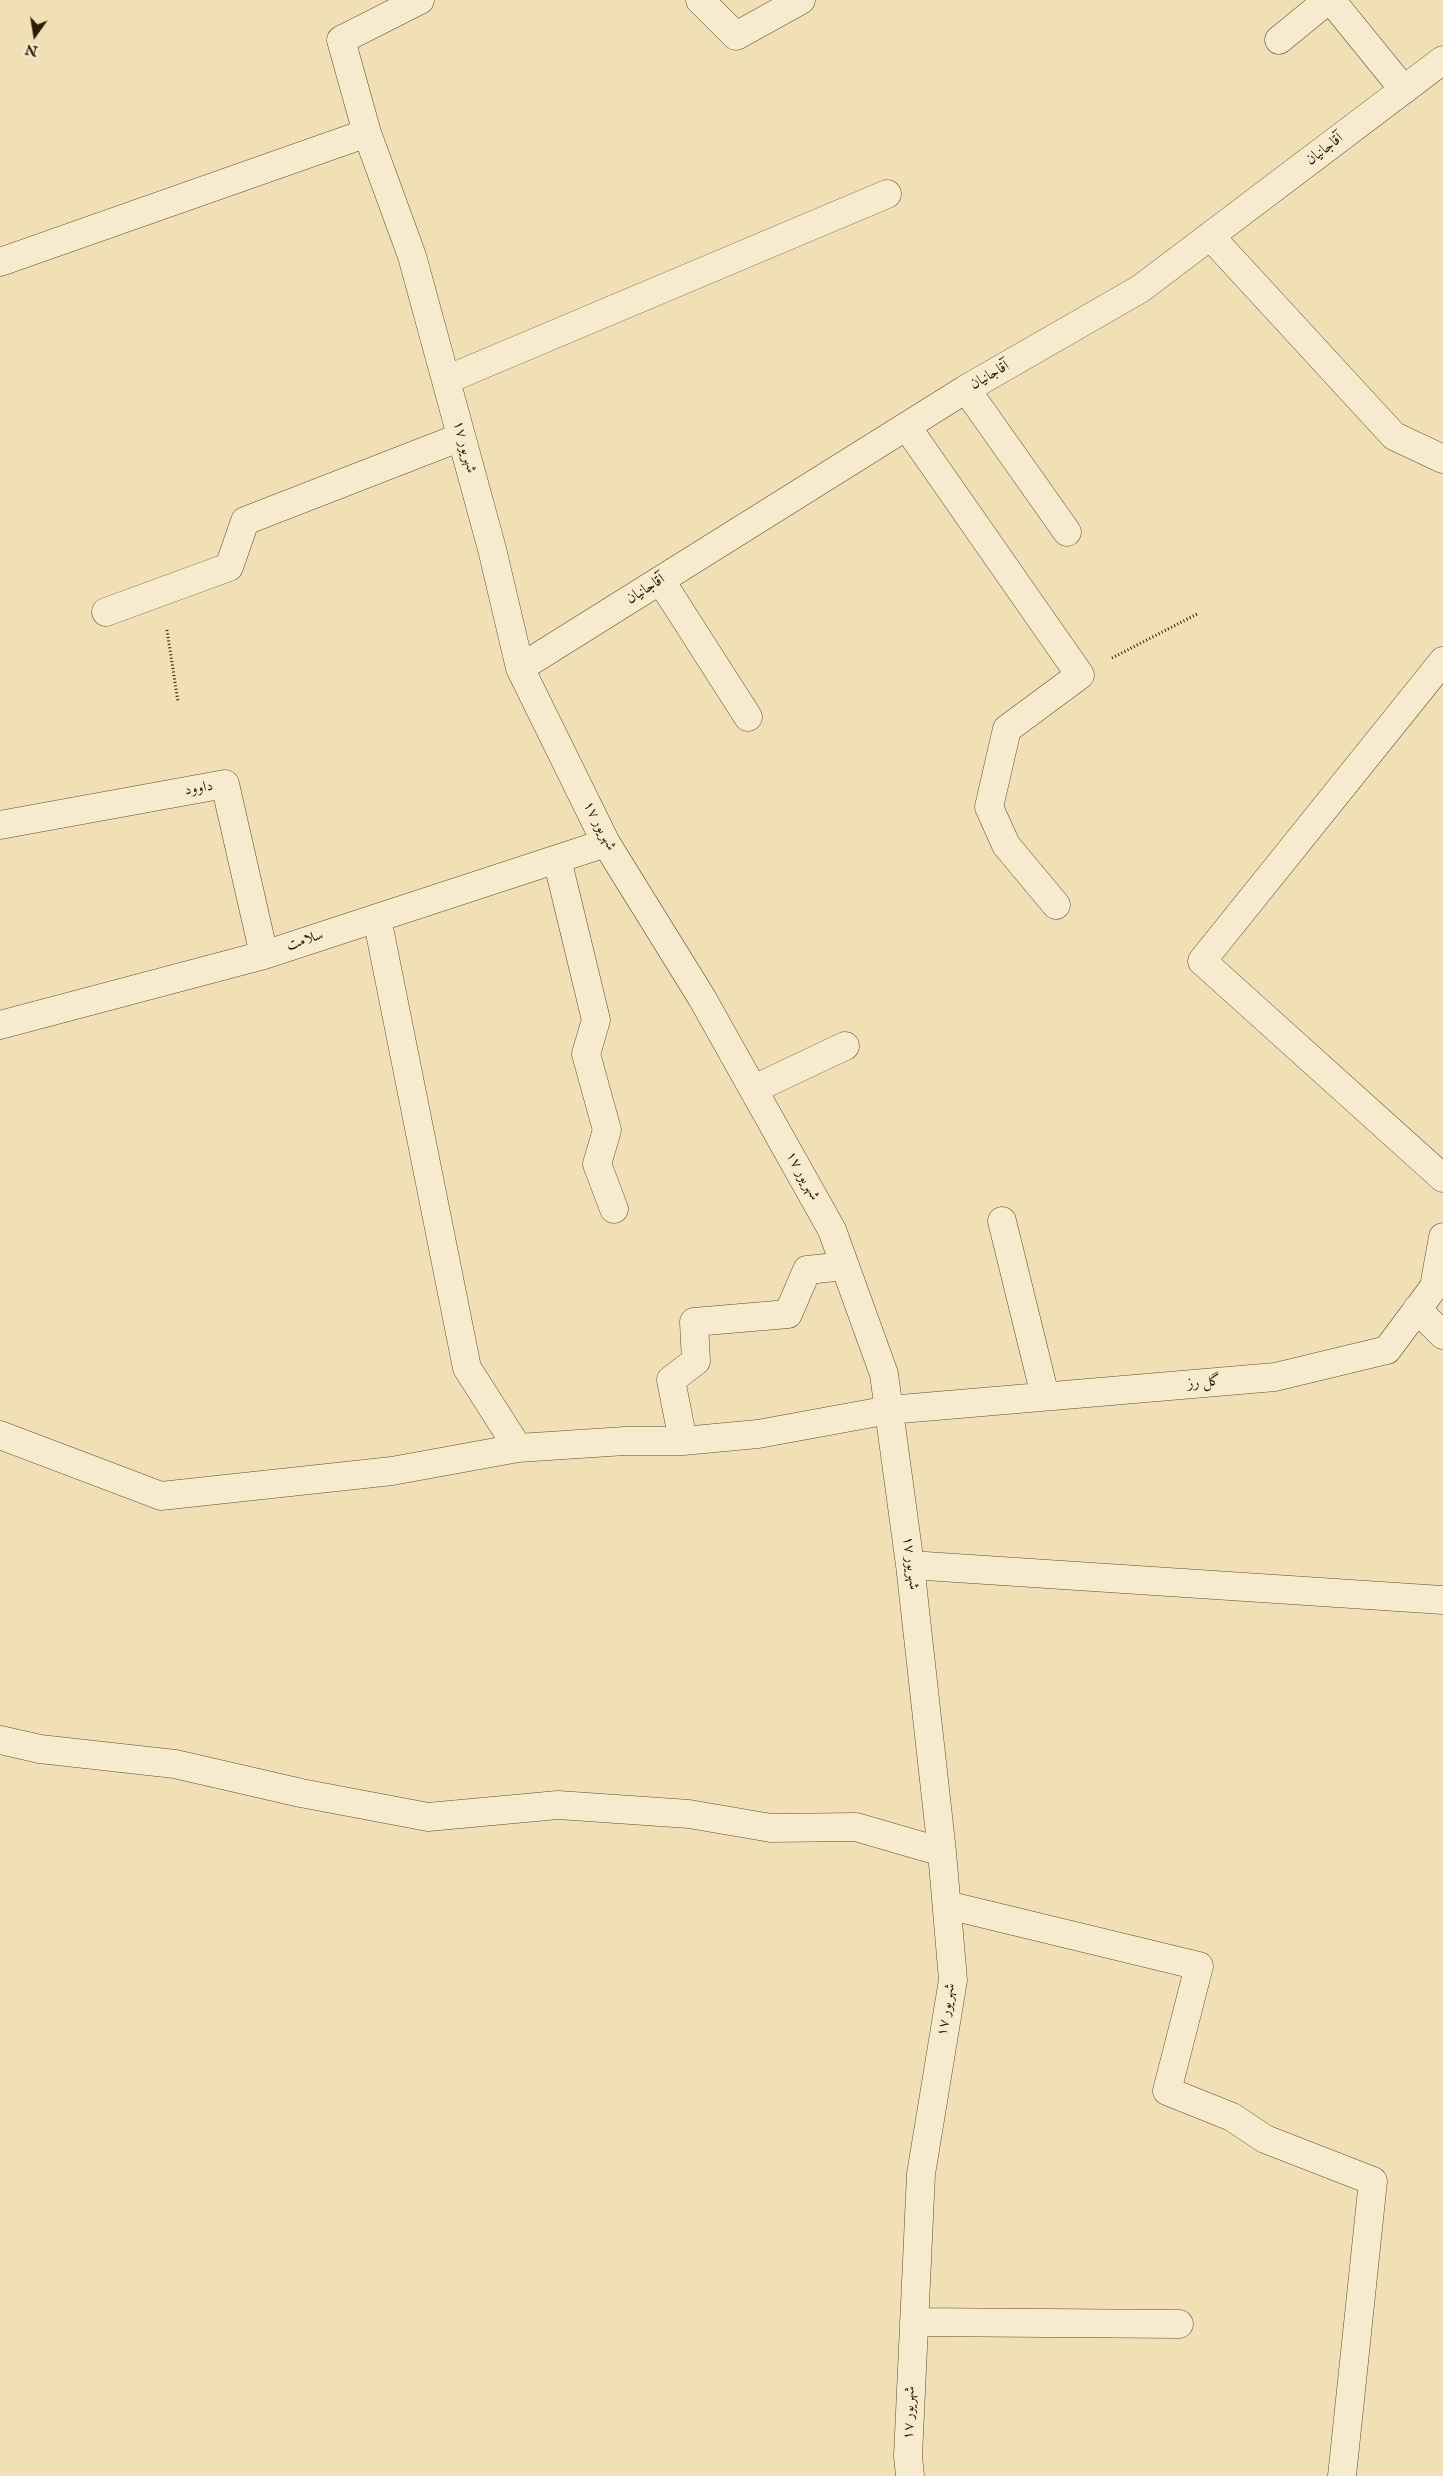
<!DOCTYPE html>
<html>
<head>
<meta charset="utf-8">
<style>
	body { margin:0 }
	#map { position:relative; width:1443px; height:2476px; overflow:hidden; background:#f1dfb5; font-family:"IM FELL English",serif }
	canvas { display:block }
	.north { position:absolute; left:10px; top:10px; width:50px; height:50px; -webkit-text-stroke:4px #f6eacf; paint-order:stroke; rotate:193deg; font-size:14px; font-weight:700; line-height:20px; text-align:center; color:#2e1c02 }
	.north::after { content:''; display:block; margin:auto; width:18px; height:22px; background:#2e1c02; clip-path:polygon(50% 0,100% 100%,50% 72%,0 100%) }
</style>
</head>
<body>
<div id="map">
<canvas width="1443" height="2476"></canvas>
<div class="north">N</div>
</div>
<script>
const g = document.querySelector('canvas').getContext('2d');
g.lineJoin = 'round';
const toPath = rows => new Path2D(rows.map(r => 'M' + r).join(''));
function trace(path, color, width, dash) { g.strokeStyle = color; g.lineWidth = width; g.lineCap = dash ? 'butt' : 'round'; g.setLineDash(dash || []); g.stroke(path); }
function drawText(font, color, halo, rows, align = 'center') {
  g.font = font + ' "IM FELL English",Amiri,serif'; g.lineWidth = 4; g.setLineDash([]); g.textBaseline = 'middle'; g.strokeStyle = halo; g.fillStyle = color; for (const [text, x, y, turn = 0] of rows) {
    g.save(); g.translate(x, y); g.rotate((+turn || 0) * Math.PI / 180); g.textAlign = isNaN(turn) ? turn : align; if (halo) g.strokeText(text, 0, 0); g.fillText(text, 0, 0); g.restore();
  }
}
const street = toPath([
	[420,0,341,40,367,133,412,256,492,549,520,668,606,843,702,998,832,1230,884,1374,910,1565,942,1852,953,1980,921,2174,908,2456,910,2476],
	[700,0,736,36,801,0],
	[1331,0,1404,90],
	[1279,40,1328,0],
	[1210,236,1394,436,1443,459],
	[0,262,367,133],
	[446,380,887,194],
	[966,389,1067,532],
	[907,427,1080,675,1007,729,989,807,1006,845,1056,905],
	[661,581,748,717],
	[106,612,229,567,245,521,461,437],
	[1443,661,1202,961,1443,1178],
	[520,668,966,389,1140,289,1443,60],
	[0,825,225,784,264,955],
	[557,859,596,1020,586,1054,607,1130,597,1164,614,1209],
	[377,918,467,1368,518,1448,625,1441,683,1441,758,1434,889,1410,1275,1377,1387,1350,1434,1287,1443,1237],
	[0,1025,264,955,606,843],
	[754,1089,845,1046],
	[1002,1221,1045,1396],
	[1417,1309,1443,1335],
	[0,1435,161,1496,392,1471,518,1448],
	[683,1441,671,1380,696,1361,694,1322,788,1314,807,1270,845,1266],
	[910,1565,1443,1600],
	[0,1740,40,1749,175,1764,301,1793,428,1817,558,1805,689,1814,771,1828,856,1827,942,1852],
	[947,1905,1199,1966,1167,2091,1232,2117,1265,2139,1373,2181,1342,2476],
	[914,2322,1179,2324]
]);
trace(street, '#5f4d2f', 29);
trace(toPath([
	[167,630,178,702],
	[1112,658,1199,613]
]), '#2e1c02', 3, [1, 2.5]);
trace(street, '#f6eacf', 28);
drawText('15px', '#2e1c02', '#f6eacf', [
	["آقاجانیان",1325,150,-37],
	["آقاجانیان",990,376,-30],
	["۱۷ شهریور",464,447,75],
	["آقاجانیان",646,590,-32],
	["داوود",199,789,-10],
	["۱۷ شهریور",599,826,62],
	["سلامت",305,941,-18],
	["۱۷ شهریور",802,1176,61],
	["گل رز",1204,1383,-5],
	["۱۷ شهریور",910,1563,83],
	["۱۷ شهریور",947,2010,-81],
	["۱۷ شهریور",910,2413,-88]
]);
</script>
</body>
</html>
